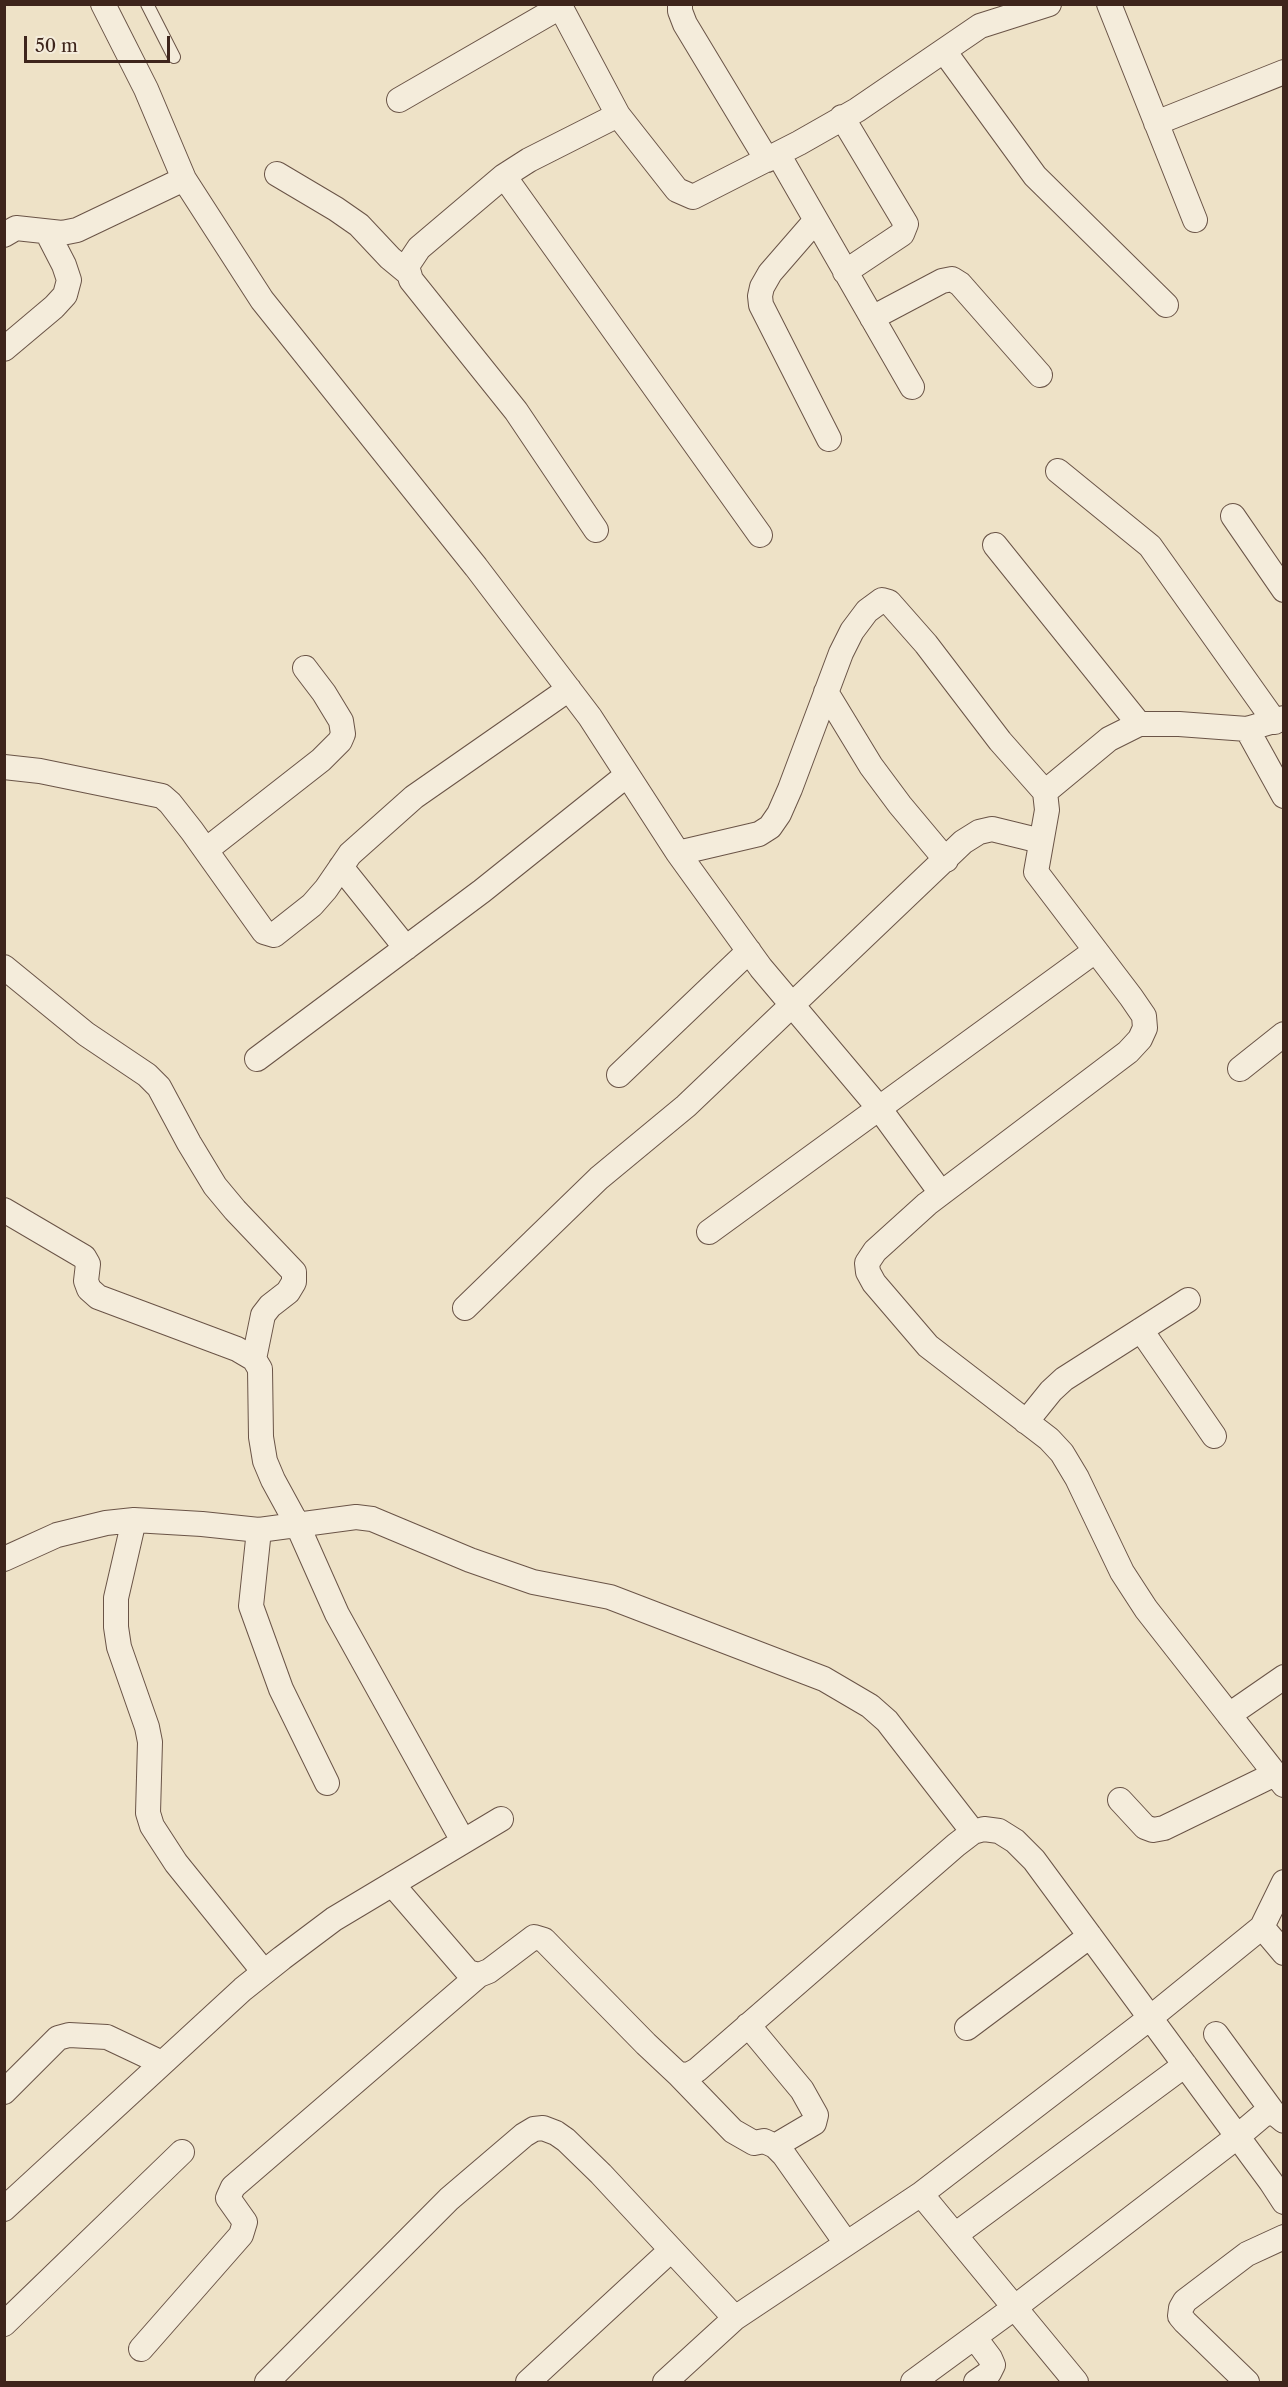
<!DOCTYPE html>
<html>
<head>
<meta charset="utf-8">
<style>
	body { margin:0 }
	#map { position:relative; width:1288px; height:2387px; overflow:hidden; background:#eee2c7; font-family:"Libre Caslon Text",serif }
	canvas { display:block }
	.frame { position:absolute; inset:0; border:6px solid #3e251c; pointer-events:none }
	.scale { position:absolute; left:24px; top:36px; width:146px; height:27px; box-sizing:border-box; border:3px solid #3e251c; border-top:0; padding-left:8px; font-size:18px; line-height:21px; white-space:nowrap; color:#3e251c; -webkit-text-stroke:4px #f4ecdb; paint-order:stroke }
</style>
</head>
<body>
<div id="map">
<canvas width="1288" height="2387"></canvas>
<div class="frame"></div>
<div class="scale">50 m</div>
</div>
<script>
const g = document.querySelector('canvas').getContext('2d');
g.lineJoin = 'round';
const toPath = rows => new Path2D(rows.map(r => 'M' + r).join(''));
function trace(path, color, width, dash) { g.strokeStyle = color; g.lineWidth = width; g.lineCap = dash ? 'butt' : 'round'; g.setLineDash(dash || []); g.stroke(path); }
const lane = toPath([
	[147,4,174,57]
]);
const street = toPath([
	[103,4,146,89,184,179,262,300,476,567,590,717,678,853,759,834,770,827,779,814,790,789,841,653,852,631,867,611,882,600,889,602,926,644,1000,741,1045,792,1047,810,1036,872,1131,997,1144,1016,1145,1028,1140,1039,1128,1052,927,1204,875,1251,867,1263,868,1272,874,1283,928,1346,1049,1439,1062,1453,1077,1478,1122,1572,1146,1609,1284,1785],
	[559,4,618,115,677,190,693,197,799,143,857,110,980,26,1049,4],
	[680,4,680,11,685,24,767,160],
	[1109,4,1195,220],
	[944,51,1035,176,1166,305],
	[399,100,560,7],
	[842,117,906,224,902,234,845,272],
	[1156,123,1284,72],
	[778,154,912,387],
	[277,174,336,209,359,225,390,258,407,272],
	[504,176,760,535],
	[816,220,770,273,762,287,760,296,761,305,829,439],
	[4,235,16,228,62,233,77,230,184,179],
	[872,318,942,281,952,279,960,284,1040,375],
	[4,349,54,307,65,295,69,280,64,265,47,232],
	[1058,471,1150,546,1275,722],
	[1233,516,1284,590],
	[596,530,516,411,411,280,407,266,419,248,504,176,529,160,618,115],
	[995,545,1139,724],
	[826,692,871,766,900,805,946,860],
	[1247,729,1284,796],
	[4,767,40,771,162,796,170,803,192,831,264,932,274,935,312,905,326,889,350,854,414,797,569,689],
	[1045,792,1109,739,1139,724,1179,724,1247,729,1284,718],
	[206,850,321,760,340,741,343,734,341,721,324,693,305,668],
	[678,853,761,968,879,1108,941,1193],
	[341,867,406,948],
	[4,967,86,1034,147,1075,159,1087,189,1143,215,1186,235,1210,294,1272,294,1282,288,1292,270,1306,263,1315,254,1359],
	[257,1059,482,891,627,775],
	[1240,1069,1284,1034],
	[619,1075,749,951],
	[4,1210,84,1257,88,1264,86,1281,89,1289,98,1297,237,1349,254,1359,260,1369,261,1437,265,1461,273,1480,297,1524,337,1614,463,1841],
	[709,1232,1095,951],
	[465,1308,599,1178,686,1106,963,842,979,832,992,829,1041,841],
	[1141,1330,1214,1436],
	[1026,1422,1051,1391,1064,1379,1188,1300],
	[134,1520,116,1598,116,1627,119,1647,147,1727,150,1742,148,1813,152,1826,176,1863,264,1972],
	[259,1530,251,1606,281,1689,327,1783],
	[4,1559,57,1535,106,1523,134,1520,202,1524,259,1530,356,1517,372,1519,470,1560,533,1582,610,1597,824,1679,870,1706,887,1721,973,1832],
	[1229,1715,1284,1677],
	[1120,1800,1145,1827,1153,1830,1164,1828,1275,1774],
	[1284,1882,1262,1927,1284,1953],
	[392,1884,468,1972,479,1975,489,1971,534,1937,544,1940,646,2044,678,2074,688,2075,697,2070,956,1845,973,1832,984,1829,999,1831,1015,1841,1034,1860,1271,2182,1284,2202],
	[748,2025,802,2090,816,2115,814,2123,775,2146],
	[967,2028,1090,1936],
	[1216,2034,1273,2112],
	[678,2074,733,2131,754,2143,764,2141,775,2146,784,2155,846,2243],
	[4,2092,58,2038,69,2035,107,2037,162,2063],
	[921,2194,1076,2382],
	[4,2209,243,1989,282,1958,334,1919,501,1819],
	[955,2235,1185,2065],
	[4,2324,182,2152],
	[975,2338,990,2358,993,2365,989,2373,976,2382],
	[141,2349,241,2235,245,2222,228,2198,233,2187,479,1975],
	[267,2382,449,2199,524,2135,534,2129,543,2128,556,2133,566,2140,601,2174,735,2318],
	[528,2382,671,2250],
	[665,2382,735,2318,921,2194,1150,2018,1262,1927],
	[913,2382,1014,2308,1237,2137,1263,2115,1273,2112,1284,2121],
	[1247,2382,1185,2322,1180,2316,1181,2308,1185,2301,1247,2254,1284,2237]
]);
trace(lane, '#6a5447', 14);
trace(street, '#6a5447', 26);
trace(lane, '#f4ecdb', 12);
trace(street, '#f4ecdb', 24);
</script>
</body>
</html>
